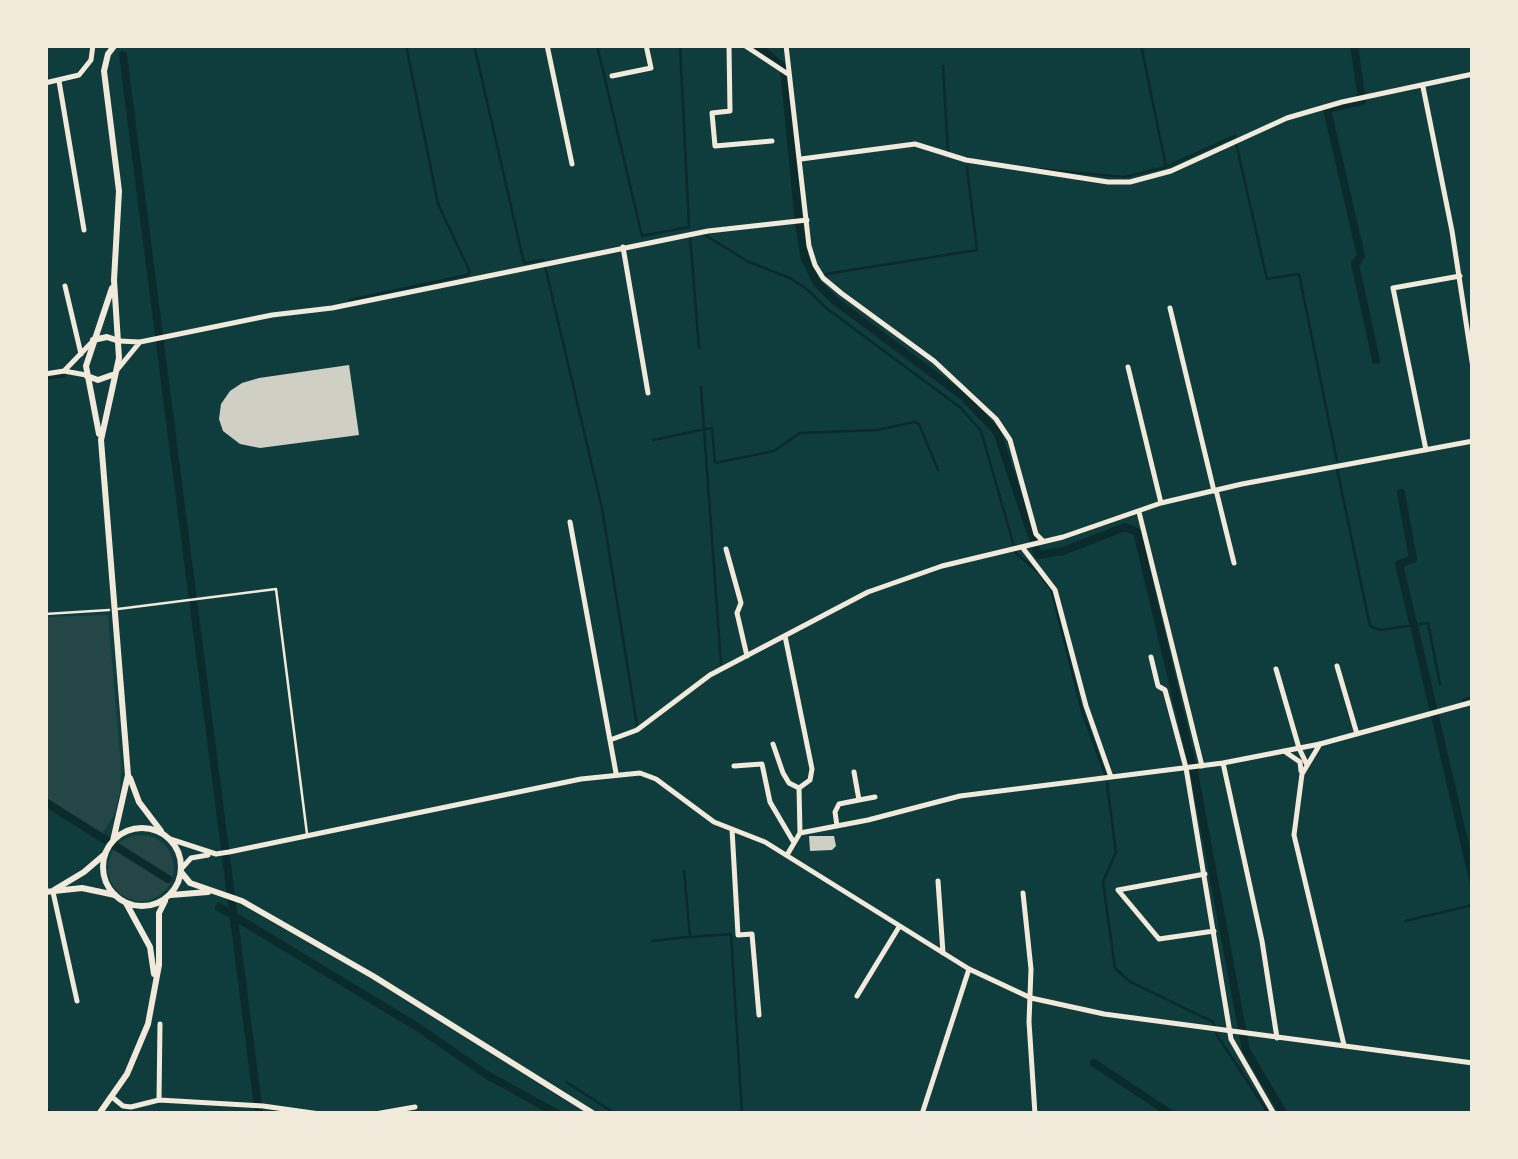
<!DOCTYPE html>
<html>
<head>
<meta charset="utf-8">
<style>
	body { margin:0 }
	#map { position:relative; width:1518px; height:1159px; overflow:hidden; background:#0f3d3e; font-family:Quicksand,sans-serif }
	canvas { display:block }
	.frame { position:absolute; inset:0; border:48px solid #f1e9da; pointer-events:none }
</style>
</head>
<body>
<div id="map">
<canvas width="1518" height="1159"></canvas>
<div class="frame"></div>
</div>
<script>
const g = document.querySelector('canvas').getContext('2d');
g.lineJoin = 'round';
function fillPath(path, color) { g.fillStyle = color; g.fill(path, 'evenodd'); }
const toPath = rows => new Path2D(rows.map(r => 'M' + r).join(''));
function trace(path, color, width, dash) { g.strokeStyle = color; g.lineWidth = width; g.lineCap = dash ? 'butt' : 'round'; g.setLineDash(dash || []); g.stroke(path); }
fillPath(toPath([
	[108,615,121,766,120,792,114,815,102,834,45,797,45,617],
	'108 868a33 33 0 1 1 66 0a33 33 0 1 1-66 0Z'
]), '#244646');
trace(toPath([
	[474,45,524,263,543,260],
	[597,45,642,236,689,227,680,45],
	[1141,45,1166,167,1235,136],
	[943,66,948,152],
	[1236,143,1267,279,1299,274,1337,461],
	[1039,169,1124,177,1166,167],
	[703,234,749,262,790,278,809,291,826,308,961,408,981,431,1016,553,1039,573,1051,589,1082,711,1105,774],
	[690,237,699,348],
	[545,266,602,508,637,725],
	[826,274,977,250,967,167],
	[350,300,467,275,470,272,438,204,406,45],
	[45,379,64,376],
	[701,387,721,664],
	[705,429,712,428,715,463,774,451,800,433,877,430,914,422,919,424,938,470],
	[653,440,701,430],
	[1337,469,1370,626,1380,630,1428,623,1440,684],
	[1463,700,1473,697],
	[1107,784,1116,852,1103,882,1115,968,1129,981,1213,1022,1217,1035,1269,1114],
	[684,871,690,937,731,934,742,1114],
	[1405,921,1473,905],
	[652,941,688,937],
	[566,1082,616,1114],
	[45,1107,53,1114]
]), '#0a2a2b', 2.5);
trace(toPath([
	[757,45,784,68,799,224,805,259,817,283,834,300,964,397,997,432,1038,555,1063,551,1125,527,1137,532,1194,772,1246,1050,1284,1114],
	[1354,45,1362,101,1327,109,1361,256,1355,264,1376,360],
	[123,55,259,1114],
	[1401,493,1413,559,1399,564,1413,623],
	[1414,626,1473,880],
	[45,802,168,879],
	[219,907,419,1028,487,1075,558,1114],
	[1094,1063,1171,1114]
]), '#0a2a2b', 8);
fillPath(toPath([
	[349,365,359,435,260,448,240,444,223,431,219,419,221,404,230,391,242,383,259,378],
	[809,836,834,836,836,846,832,850,810,851]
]), '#cfcfc3');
trace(toPath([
	[45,614,109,610]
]), '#f1e9da', 2.5);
trace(toPath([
	[118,609,276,589,307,834]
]), '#f1e9da', 2.5);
trace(toPath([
	[547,45,572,164],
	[729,45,730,111,712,113,715,146,772,141],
	[744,45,788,74],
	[786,45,809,246,815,265,823,278,841,293,934,361,996,419,1010,440,1036,534,1043,541],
	[612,76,651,68,646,45],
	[59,81,84,230],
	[45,83,79,75,91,60,93,45],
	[1423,87,1452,231,1473,368],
	[801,159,915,144,966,160,1108,182,1130,182,1171,171,1287,118,1342,102,1473,74],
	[623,247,648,393],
	[65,286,81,354],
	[1170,308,1214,491],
	[119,341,140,342,272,315,332,308,708,231,807,220],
	[1128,367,1161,503],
	[117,370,140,342],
	[64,371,93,341],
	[45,374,64,371,86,375],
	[1426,450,1393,288,1460,276],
	[1216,490,1234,563],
	[1139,512,1202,766],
	[570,522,616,773],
	[1022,547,1055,590,1086,706,1111,777],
	[726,549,741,603,737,613,747,656],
	[785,636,812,769,810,780,799,788,800,833],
	[1151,657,1158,686,1165,690,1186,768,1231,1039,1274,1114],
	[1337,666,1357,734],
	[1276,669,1299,748,1307,765],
	[610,740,637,730,710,675,868,592,942,566,1063,537,1161,503,1242,484,1473,441],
	[773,744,783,773,789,783,799,788],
	[1320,744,1302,774,1294,835,1344,1045],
	[1284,751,1300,762,1301,771],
	[1223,763,1262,941,1277,1038],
	[734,766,762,764,770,802,793,841],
	[859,800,875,797],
	[837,826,835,812,839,804,859,800,854,772],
	[732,829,738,935,752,934,759,1015],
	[170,839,216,854,229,852,581,779,640,773,656,779,714,822,765,842,969,969,1031,998,1104,1014,1473,1063],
	[787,855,800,833,868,820,960,796,1223,763,1320,744,1473,702],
	[182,868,191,858,208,855],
	[1205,874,1118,890,1159,939,1214,931],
	[938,881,943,953],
	[53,892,77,1001],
	[1023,893,1031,969,1029,1022,1035,1114],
	[857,996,899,927],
	[112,1097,123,1106,131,1107,159,1100,263,1106,320,1114],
	[159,1100,160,1024],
	[375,1114,415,1107],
	[922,1114,969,969]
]), '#f1e9da', 5);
trace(toPath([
	[54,890,84,872,105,854],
	[45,892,82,888,115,895]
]), '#f1e9da', 6);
trace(toPath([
	[93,340,107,337,119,341],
	[87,376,98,380,112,375],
	[99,434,86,366,112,288],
	[130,778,139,802,161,831],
	'103 867a39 39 0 1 1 78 0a39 39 0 1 1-78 0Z',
	[113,841,128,775,101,440,119,358,114,280,119,191,104,71,108,54,115,45],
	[181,872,190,883,242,901,373,976,594,1114],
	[171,895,208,892],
	[126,903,150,947,154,974],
	[99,1114,127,1074,148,1024,159,965,159,913,165,901]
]), '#f1e9da', 6);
</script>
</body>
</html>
